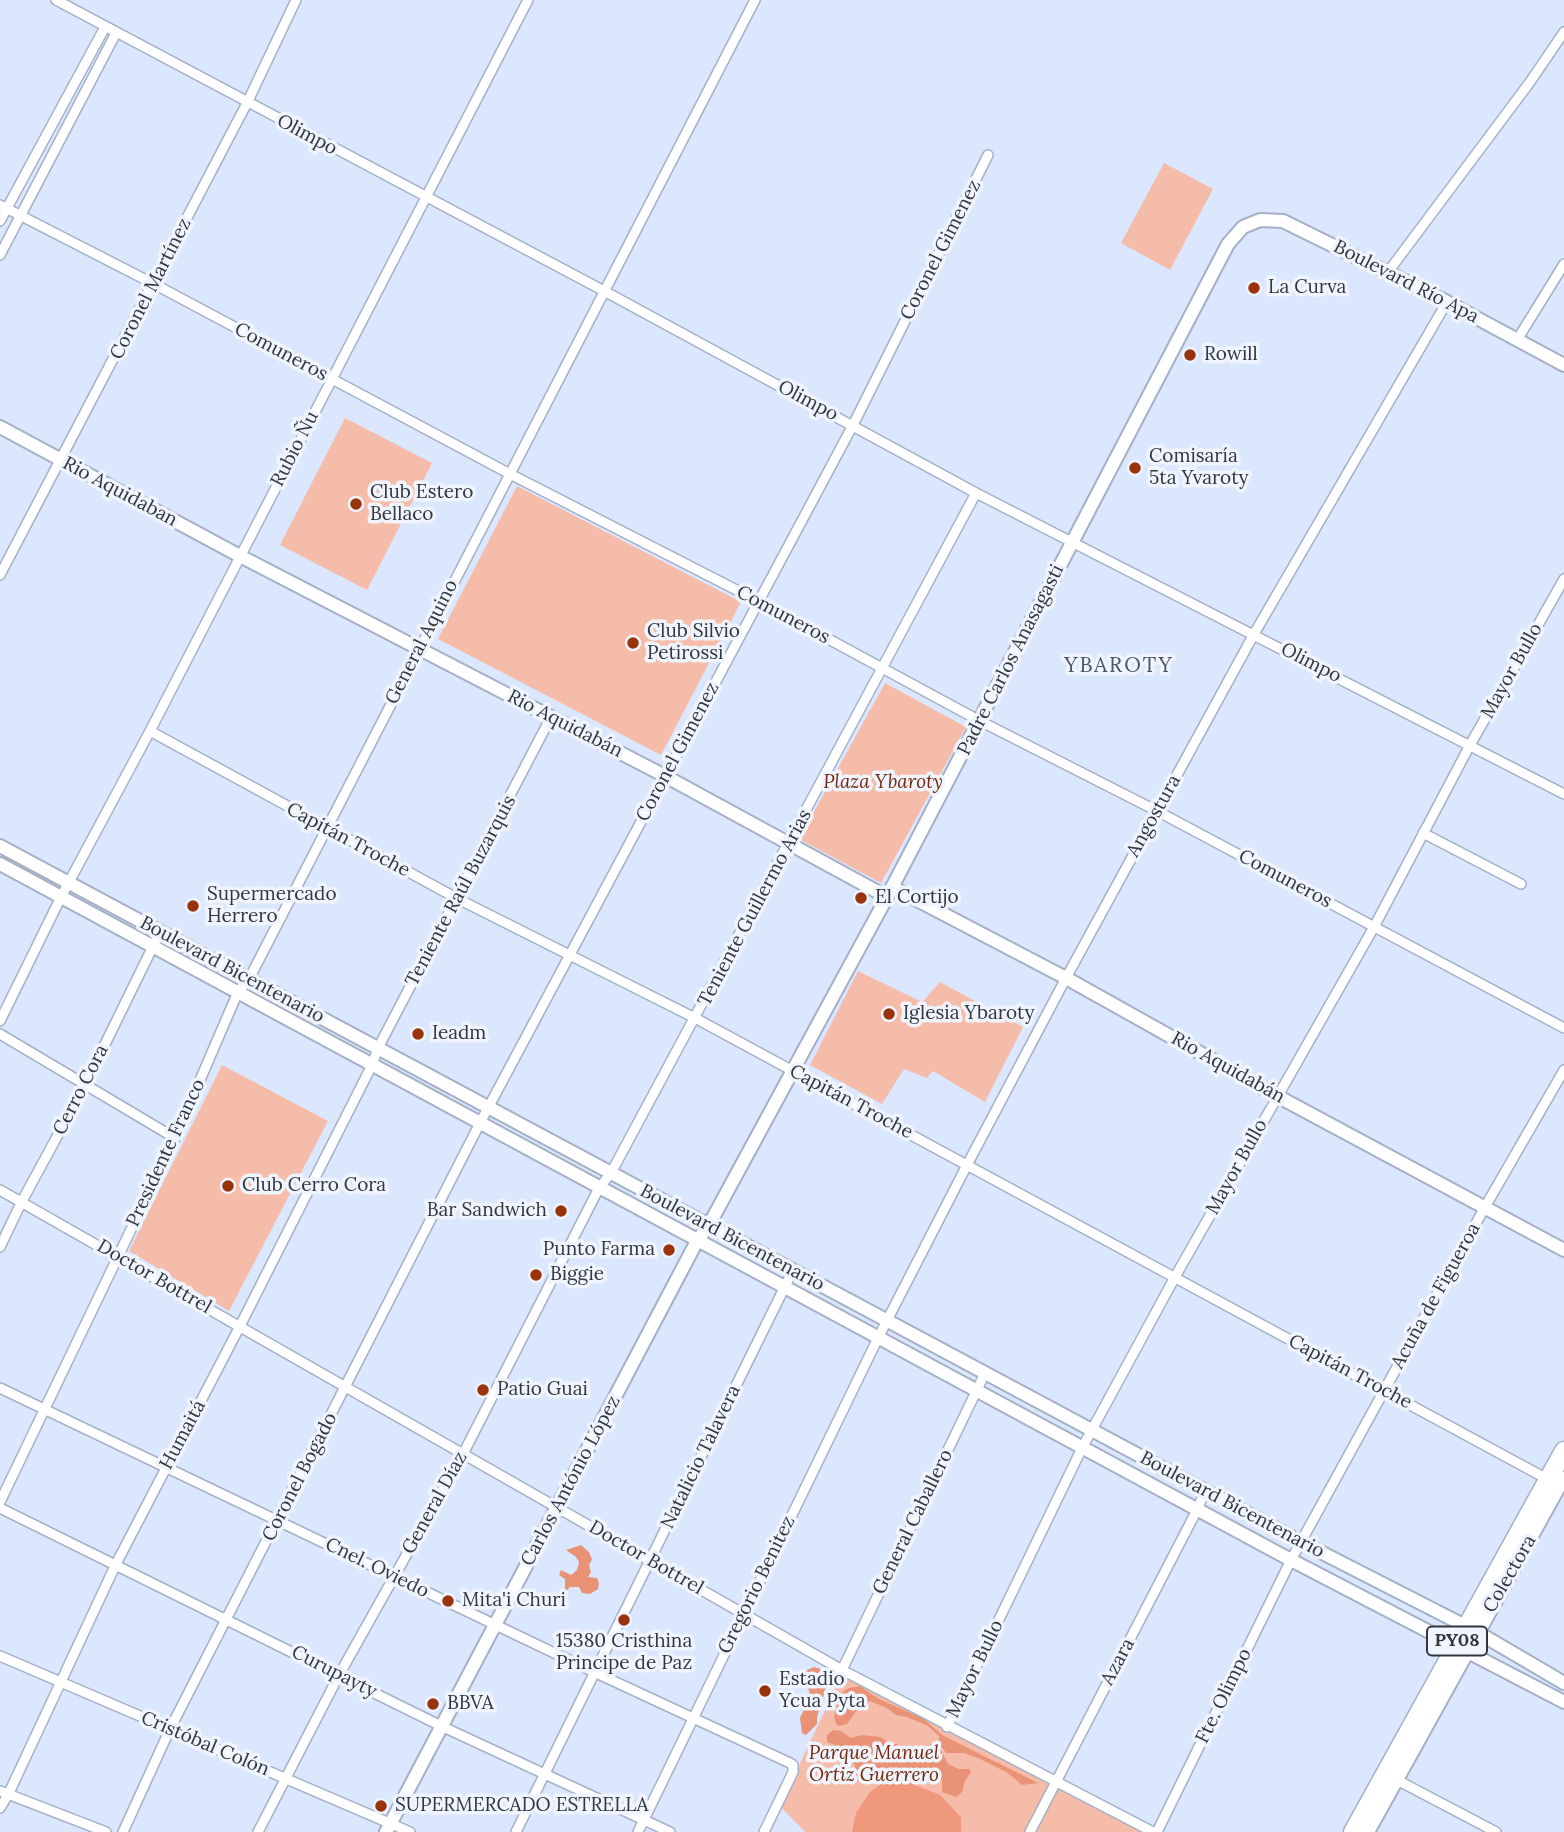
<!DOCTYPE html>
<html>
<head>
<meta charset="utf-8">
<style>
	body { margin:0 }
	canvas { display:block; background:#dae7ff }
</style>
</head>
<body>
<canvas width="1564" height="1832"></canvas>
<script>
const g = document.querySelector('canvas').getContext('2d');
g.lineJoin = 'round';
function fillPath(path, color) { g.fillStyle = color; g.fill(path, 'evenodd'); }
const toPath = rows => new Path2D(rows.map(r => 'M' + r).join(''));
function trace(path, color, width, dash) { g.strokeStyle = color; g.lineWidth = width; g.lineCap = dash ? 'butt' : 'round'; g.setLineDash(dash || []); g.stroke(path); }
function drawText(font, color, halo, rows, align = 'center') {
  g.font = font + ' Lora,serif'; g.lineWidth = 7; g.setLineDash([]); g.textBaseline = 'middle'; g.strokeStyle = halo; g.fillStyle = color; for (const [text, x, y, turn = 0] of rows) {
    g.save(); g.translate(x, y); g.rotate((+turn || 0) * Math.PI / 180); g.textAlign = isNaN(turn) ? turn : align; if (halo) g.strokeText(text, 0, 0); g.fillText(text, 0, 0); g.restore();
  }
}
fillPath(toPath([
	[1164,163,1213,189,1170,270,1121,243],
	[345,418,432,463,367,590,280,545],
	[517,486,741,602,661,755,438,639],
	[885,683,966,727,881,883,799,839],
	[858,971,922,1002,940,982,1023,1027,985,1102,933,1071,927,1078,904,1069,882,1104,810,1065],
	[222,1065,328,1121,229,1311,129,1251],
	[842,1674,1146,1832,805,1832,780,1806]
]), '#f6bcaa');
fillPath(toPath([
	[581,1545,589,1552,592,1559,589,1565,591,1572,588,1577,597,1578,599,1583,598,1589,590,1594,582,1593,579,1587,570,1587,565,1592,565,1579,559,1575,561,1570,571,1575,577,1570,579,1562,576,1557,566,1550],
	[814,1667,825,1670,828,1681,817,1717,817,1724,806,1735,802,1733,800,1718,810,1696,805,1673,807,1670],
	[860,1686,877,1698,924,1719,942,1735,1038,1783,1022,1785,1008,1773,978,1758,964,1753,946,1753,939,1743,939,1736,928,1726,907,1717,896,1715,887,1708,870,1701,860,1706,847,1724,839,1726,836,1724,834,1717,837,1706,843,1692,849,1688],
	[833,1730,841,1731,851,1738,862,1735,880,1737,887,1741,888,1744,896,1744,915,1757,926,1754,927,1747,932,1743,939,1747,948,1764,959,1769,970,1769,971,1772,965,1781,962,1792,956,1797,942,1792,942,1780,929,1775,922,1779,910,1771,895,1767,877,1769,864,1778,856,1778,851,1773,855,1766,852,1759,861,1752,862,1749,856,1745,841,1747,827,1742,827,1735]
]), '#e99276');
fillPath(toPath([
	[903,1780,940,1795,961,1817,961,1832,852,1832,856,1813,870,1792,882,1783]
]), '#f0987c');
const street = toPath([
	[56,0,606,292,976,493,1564,794],
	[0,205,154,284,510,474,760,602,980,721,1157,811,1564,1028],
	[0,221,105,27],
	[0,255,116,33],
	[1388,272,1530,82,1564,32],
	[1517,340,1564,264],
	[0,575,247,103,296,0],
	[150,731,458,899,695,1018,1549,1480],
	[1423,833,1521,884],
	[0,1021,61,897,150,731,528,0],
	[0,1034,175,1138],
	[0,1190,842,1670,1153,1832],
	[0,1247,21,1203,85,1085,160,932],
	[0,1388,594,1672,790,1763,793,1765,793,1772,764,1832],
	[0,1502,175,1138,238,992,249,979,755,0],
	[0,1508,441,1726,670,1832],
	[0,1656,410,1832],
	[842,1670,985,1373],
	[947,1727,1082,1448,1175,1277,1374,927,1470,745,1564,579],
	[1397,1780,1496,1832],
	[0,1791,106,1832],
	[0,1808,8,1795,116,1564,240,1326,372,1065,378,1048,551,717],
	[123,1832,170,1729,480,1123,853,425,988,155],
	[258,1832,339,1675,463,1454,599,1188,611,1173,976,493],
	[516,1832,793,1270],
	[638,1832,878,1338,967,1165,1066,978,1254,634,1447,302],
	[1030,1832,1197,1510,1205,1491],
	[1157,1832,1291,1560,1485,1207,1564,1070]
]);
const secondary = toPath([
	[0,427,240,556,665,776,887,897],
	[0,846,1301,1542,1477,1632,1564,1683],
	[0,864,1291,1560,1564,1702],
	[892,887,1066,978,1277,1096,1564,1250],
	[386,1832,697,1241,709,1225,887,897,1228,244,1243,227,1260,220,1283,221,1447,302,1564,365],
	[1368,1832,1564,1478]
]);
const highway = toPath([
	[1353,1832,1564,1451]
]);
trace(street, '#a4b0c6', 12);
trace(secondary, '#a4b0c6', 16);
trace(highway, '#a4b0c6', 21);
trace(street, '#fff', 9);
trace(secondary, '#fff', 12);
trace(highway, '#fff', 18);
for (const [x, y, r, color] of [
	[1254,288,7,"#99330c"],
	[1190,355,7,"#99330c"],
	[1135,468,7,"#99330c"],
	[356,504,7,"#99330c"],
	[633,643,7,"#99330c"],
	[861,898,7,"#99330c"],
	[193,906,7,"#99330c"],
	[889,1014,7,"#99330c"],
	[418,1034,7,"#99330c"],
	[228,1186,7,"#99330c"],
	[561,1211,7,"#99330c"],
	[669,1250,7,"#99330c"],
	[536,1275,7,"#99330c"],
	[483,1390,7,"#99330c"],
	[448,1601,7,"#99330c"],
	[624,1620,7,"#99330c"],
	[765,1691,7,"#99330c"],
	[433,1704,7,"#99330c"],
	[381,1806,7,"#99330c"]
]) { const dot = new Path2D(); dot.arc(x, y, r, 0, 2 * Math.PI); g.fillStyle = color; g.fill(dot); trace(dot, '#eff4fd', 2.5); }
for (const [x, y, w] of [
	[1457,1641,60]
]) { const box = new Path2D(); box.roundRect(x - w / 2, y - 14.5, w, 29, 5); g.fillStyle = '#eff4fd'; g.fill(box); trace(box, '#31363f', 2); }
drawText('bold 18px', '#31363f', null, [
	["PY08",1457,1641]
]);
drawText('19px', '#31363f', '#eff4fd', [
	["Olimpo",307,135,28],
	["Coronel Gimenez",941,250,-63],
	["Boulevard Río Apa",1406,282,27],
	["Coronel Martínez",151,289,-63],
	["Comuneros",281,352,28],
	["Olimpo",808,401,28],
	["Rubio Ñu",295,449,-63],
	["Rio Aquidaban",120,492,28],
	["Comuneros",783,615,28],
	["General Aquino",422,642,-63],
	["Padre Carlos Anasagasti",1011,660,-63],
	["Olimpo",1311,663,27],
	["Mayor Bullo",1512,671,-61],
	["Rio Aquidabán",565,724,27],
	["Coronel Gimenez",678,752,-62],
	["Angostura",1154,816,-61],
	["Capitán Troche",348,840,28],
	["Comuneros",1285,879,28],
	["Teniente Raúl Buzarquis",461,891,-62],
	["Teniente Guillermo Arias",755,908,-62],
	["Boulevard Bicentenario",232,970,28],
	["Rio Aquidabán",1228,1068,29],
	["Cerro Cora",81,1090,-63],
	["Capitán Troche",851,1102,28],
	["Presidente Franco",166,1153,-65],
	["Mayor Bullo",1237,1167,-61],
	["Boulevard Bicentenario",732,1238,28],
	["Doctor Bottrel",154,1277,30],
	["Acuña de Figueroa",1436,1296,-61],
	["Capitán Troche",1350,1372,28],
	["Humaitá",183,1435,-62],
	["Natalicio Talavera",701,1457,-64],
	["Coronel Bogado",300,1477,-63],
	["Carlos António López",571,1481,-62],
	["General Díaz",435,1503,-61],
	["Boulevard Bicentenario",1232,1505,28],
	["General Caballero",913,1522,-64],
	["Doctor Bottrel",646,1558,30],
	["Cnel. Oviedo",377,1568,26],
	["Colectora",1510,1574,-60],
	["Gregorio Benitez",757,1585,-64],
	["Azara",1118,1662,-62],
	["Mayor Bullo",975,1669,-64],
	["Curupayty",334,1672,27],
	["Fte. Olimpo",1224,1696,-64],
	["Cristóbal Colón",205,1744,23]
]);
drawText('19px', '#31363f', '#eff4fd', [
	["La Curva",1268,288],
	["Rowill",1204,355],
	["Comisaría",1149,457],
	["5ta Yvaroty",1149,479],
	["Club Estero",370,493],
	["Bellaco",370,515],
	["Club Silvio",647,632],
	["Petirossi",647,654],
	["Supermercado",207,895],
	["Herrero",207,917],
	["El Cortijo",875,898],
	["Iglesia Ybaroty",903,1014],
	["Ieadm",432,1034],
	["Club Cerro Cora",242,1186],
	["Bar Sandwich",547,1211,"right"],
	["Punto Farma",655,1250,"right"],
	["Biggie",550,1275],
	["Patio Guai",497,1390],
	["Mita'i Churi",462,1601],
	["15380 Cristhina",624,1642,"center"],
	["Principe de Paz",624,1664,"center"],
	["Estadio",779,1680],
	["Ycua Pyta",779,1702],
	["BBVA",447,1704],
	["SUPERMERCADO ESTRELLA",395,1806]
], 'left');
drawText('italic 19px', '#75280d', '#eff4fd', [
	["Plaza Ybaroty",883,783],
	["Parque Manuel",874,1754],
	["Ortiz Guerrero",874,1776]
]);
g.letterSpacing = '2px';
drawText('21px', '#4a5568', '#eff4fd', [
	["YBAROTY",1119,666]
]);
g.letterSpacing = '0px';
</script>
</body>
</html>
